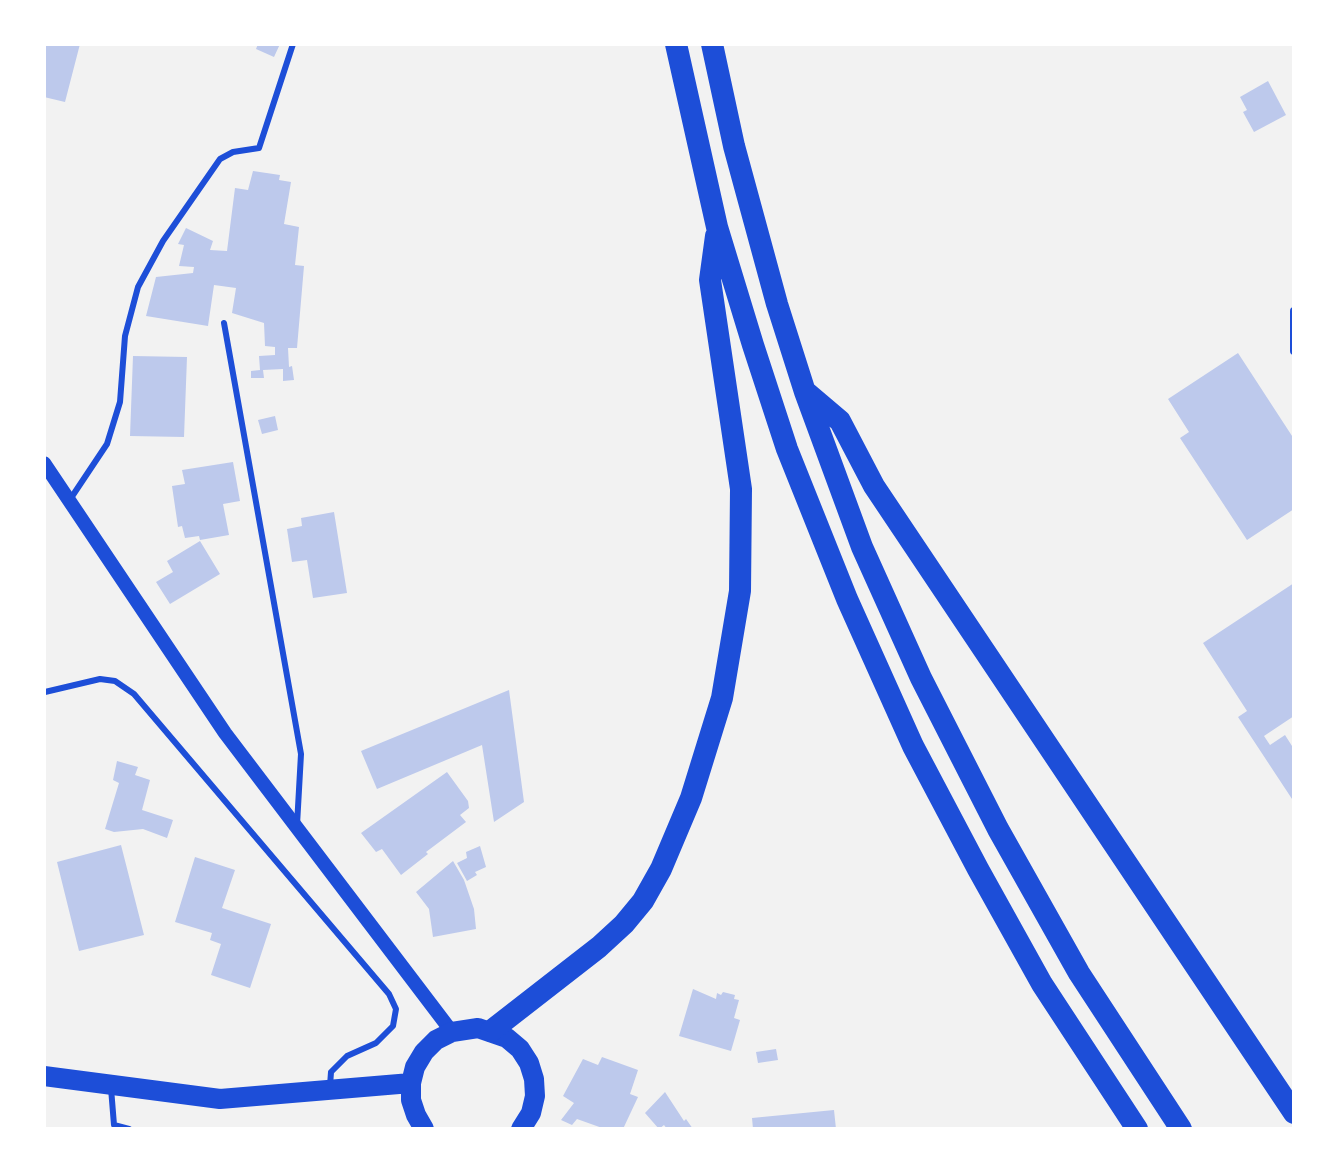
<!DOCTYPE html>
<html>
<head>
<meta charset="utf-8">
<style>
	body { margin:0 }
	#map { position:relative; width:1338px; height:1173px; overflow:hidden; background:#f2f2f2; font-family:"Golos Text",sans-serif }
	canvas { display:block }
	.frame { position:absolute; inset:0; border:46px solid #fff; pointer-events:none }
</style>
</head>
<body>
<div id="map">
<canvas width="1338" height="1173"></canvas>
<div class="frame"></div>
</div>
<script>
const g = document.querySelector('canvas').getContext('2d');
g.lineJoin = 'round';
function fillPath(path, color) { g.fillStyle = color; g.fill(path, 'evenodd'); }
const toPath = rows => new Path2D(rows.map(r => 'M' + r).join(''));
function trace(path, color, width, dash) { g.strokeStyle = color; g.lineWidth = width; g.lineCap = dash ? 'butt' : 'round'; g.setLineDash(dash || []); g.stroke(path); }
fillPath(toPath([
	[44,44,80,44,65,102,44,97],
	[258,44,280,44,274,57,256,49],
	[1268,81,1286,115,1254,132,1243,112,1247,110,1240,97],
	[253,171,280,175,279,180,291,182,284,224,299,227,295,265,304,266,297,348,288,348,289,367,292,366,294,380,283,381,283,369,263,370,264,378,251,378,251,371,260,370,259,356,275,355,275,347,265,346,264,323,232,313,236,288,214,285,208,326,146,316,156,277,193,273,194,267,179,266,184,245,178,244,186,228,213,241,210,250,227,251,235,188,248,190],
	[1238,353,1294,439,1294,509,1247,540,1180,438,1189,432,1168,399],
	[133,356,187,357,184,437,130,436],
	[275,416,278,430,262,434,258,420],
	[233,462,240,501,223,504,229,535,200,540,199,536,185,538,182,526,178,527,172,486,185,484,182,470],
	[334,512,347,593,313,598,307,560,292,562,287,529,302,526,301,518],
	[200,541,220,574,170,604,156,582,173,572,167,561],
	[1294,583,1294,716,1264,736,1270,745,1285,735,1292,746,1294,745,1294,802,1238,717,1247,711,1203,643],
	[509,690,524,802,494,822,482,745,377,789,361,751],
	[117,761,138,767,135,775,150,780,142,810,173,820,167,838,143,829,114,832,105,829,119,783,113,780],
	[447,772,468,801,469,808,460,815,466,822,426,852,428,854,401,875,382,849,376,852,361,833],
	[121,845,144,935,79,951,57,862],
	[480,846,486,867,475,872,477,875,467,881,457,863,467,858,466,852],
	[195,857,235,870,222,908,271,924,250,988,211,975,221,944,210,940,212,933,175,922],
	[453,861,464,880,474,909,476,929,433,937,429,909,416,892],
	[693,989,716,999,717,993,721,995,723,992,735,995,734,999,739,1000,734,1018,740,1020,731,1051,679,1036],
	[776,1049,778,1060,758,1063,756,1052],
	[602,1057,638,1070,630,1094,638,1097,623,1129,605,1129,577,1119,572,1125,561,1120,574,1103,563,1096,583,1059,598,1065],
	[665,1092,684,1121,686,1119,693,1129,667,1129,664,1125,659,1129,645,1113],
	[834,1110,836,1129,753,1129,752,1118]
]), '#bdc9ec');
trace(toPath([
	[224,323,301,754,297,825],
	[71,498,107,444,120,402,125,336,138,287,163,241,220,159,233,152,259,148,293,44],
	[45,692,100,679,115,681,134,694,389,994,396,1009,393,1026,376,1043,347,1056,331,1072,330,1086],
	[111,1088,114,1125,129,1129]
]), '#1d4ed8', 6);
trace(toPath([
	[1294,311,1294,351]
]), '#1d4ed8', 8);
trace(toPath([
	[44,463,225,733,452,1032]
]), '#1d4ed8', 14);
trace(toPath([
	[44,1076,220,1099,411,1083],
	[424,1129,416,1115,411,1100,411,1083,415,1067,424,1052,436,1040,452,1032,478,1028,507,1038,520,1049,529,1063,534,1079,535,1096,531,1113,521,1129]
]), '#1d4ed8', 20);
trace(toPath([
	[676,44,717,227,753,345,787,449,847,599,913,746,978,869,1042,984,1137,1129],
	[712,44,734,146,777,304,805,392,862,547,921,678,998,829,1079,973,1181,1129],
	[807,393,840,421,874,486,1294,1113],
	[491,1031,599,947,624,924,643,901,661,869,691,798,722,698,740,591,741,489,710,280,716,236]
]), '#1d4ed8', 22);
</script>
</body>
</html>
